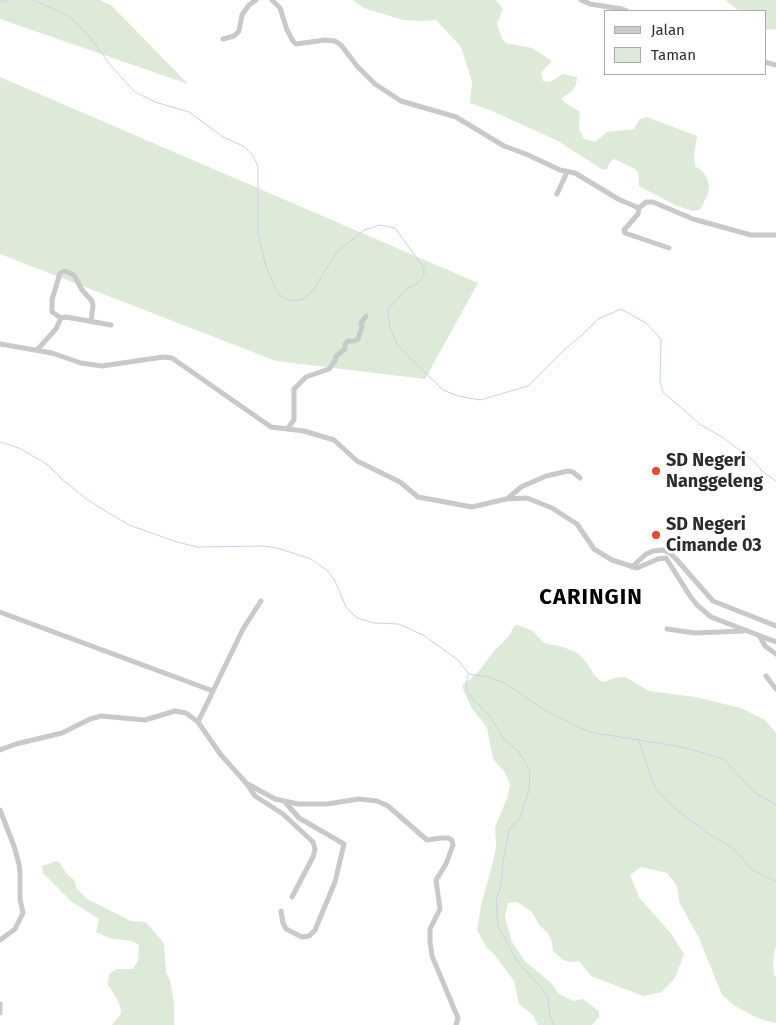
<!DOCTYPE html>
<html>
<head>
<meta charset="utf-8">
<style>
	body { margin:0 }
	#map { position:relative; width:776px; height:1025px; overflow:hidden; background:#fff; font-family:"Fira Sans",sans-serif }
	canvas { display:block }
	.legend { position:absolute; left:604px; top:10px; width:162px; height:65px; box-sizing:border-box; background:#fff; border:1px solid #ababab; margin:0; padding:6px 9px; list-style:none; font-size:15px; color:#2c2c2c }
	.legend li { display:flex; align-items:center; gap:10px; height:25px }
	.legend b { width:25px; border:1px solid #ababab }
</style>
</head>
<body>
<div id="map">
<canvas width="776" height="1025"></canvas>
<ul class="legend">
<li><b style="height:6px;background:#c9c9c9"></b>Jalan</li>
<li><b style="height:14px;background:#deead8"></b>Taman</li>
</ul>
</div>
<script>
const g = document.querySelector('canvas').getContext('2d');
g.lineJoin = 'round';
function fillPath(path, color) { g.fillStyle = color; g.fill(path, 'evenodd'); }
const toPath = rows => new Path2D(rows.map(r => 'M' + r).join(''));
function trace(path, color, width, dash) { g.strokeStyle = color; g.lineWidth = width; g.lineCap = dash ? 'butt' : 'round'; g.setLineDash(dash || []); g.stroke(path); }
function drawText(font, color, halo, rows, align = 'center') {
  g.font = font + ' "Fira Sans",sans-serif'; g.lineWidth = 5; g.setLineDash([]); g.textBaseline = 'middle'; g.strokeStyle = halo; g.fillStyle = color; for (const [text, x, y, turn = 0] of rows) {
    g.save(); g.translate(x, y); g.rotate((+turn || 0) * Math.PI / 180); g.textAlign = isNaN(turn) ? turn : align; if (halo) g.strokeText(text, 0, 0); g.fillText(text, 0, 0); g.restore();
  }
}
fillPath(toPath([
	[0,0,100,0,112,6,188,84,0,19],
	[352,0,496,0,503,9,497,24,502,39,506,43,532,48,552,61,541,73,543,81,550,82,563,74,577,77,576,85,572,91,562,98,563,101,580,112,579,129,584,139,595,142,607,132,634,129,640,119,647,117,697,136,694,155,695,166,702,171,707,178,709,186,708,194,700,210,692,211,675,205,639,186,638,172,635,169,614,159,610,162,607,169,603,170,558,141,492,111,470,103,472,82,461,47,436,20,423,21,403,20,364,8],
	[725,0,776,0,776,29,765,30,765,11,739,11],
	[0,77,478,283,425,379,276,361,0,254],
	[518,625,533,631,544,643,563,647,578,653,586,662,595,676,601,681,604,682,615,678,625,677,649,691,695,697,741,708,765,720,776,733,776,946,774,952,773,964,774,975,776,977,776,1023,757,1018,735,1006,722,995,699,938,679,902,677,886,667,873,641,867,630,875,639,897,672,935,684,954,675,978,662,992,643,996,591,976,579,961,570,962,563,960,553,951,552,942,548,933,539,925,532,912,517,902,508,903,505,917,512,942,524,960,552,984,559,994,573,1001,583,999,599,1011,599,1017,592,1025,538,1025,533,1015,519,1004,514,981,494,954,487,948,477,930,481,906,495,854,496,844,495,827,508,796,510,784,504,771,493,759,487,728,471,707,462,686,478,672,494,651,509,636,514,626],
	[56,861,60,863,66,873,74,880,77,889,87,899,131,921,146,922,162,941,164,944,166,972,170,980,174,1003,174,1025,112,1025,120,1015,121,1011,119,1003,108,984,109,975,116,969,133,969,138,961,139,945,132,941,109,938,96,932,99,919,72,902,43,873,42,866]
]), '#deead8');
trace(toPath([
	[34,0,70,17,89,36,111,66,135,92,155,102,189,112,223,137,243,146,252,154,258,166,258,233,266,267,279,295,292,301,303,299,312,292,336,253,364,230,380,225,395,228,424,268,424,275,418,283,405,290,388,310,390,329,398,346,443,390,458,396,480,400,528,386,563,351,583,334,598,319,621,309,646,323,661,339,660,381,663,392,701,425,722,437,754,461,762,471,776,481],
	[0,2,7,0],
	[0,442,19,448,48,465,64,481,89,501,129,525,177,542,197,547,264,546,277,548,311,559,328,571,335,581,346,607,357,618,374,623,399,624,423,635,458,660,469,674,488,677,505,683,544,710,589,732,682,747,724,759,754,792,776,805],
	[468,675,466,683,467,691,471,697,490,716,503,738,519,752,530,771,529,790,520,818,509,830,507,841,503,862,501,886,496,899,498,926,517,961,544,991,548,999,550,1016,554,1025],
	[638,739,655,788,672,806,706,832,735,850,752,870,776,881]
]), '#c4d2eb', 1);
trace(toPath([
	[272,0,280,8,287,30,293,41,296,44,325,40,335,41,341,45,357,66,375,84,401,101,456,117,504,146,526,154,560,170,575,173,618,199,639,208,646,202,653,202,693,219,751,235,776,235],
	[581,0,590,4,622,9,627,11],
	[223,39,234,36,239,31,242,15,249,5,256,0],
	[765,62,776,65],
	[557,194,567,172],
	[639,208,638,214,624,230,625,233,669,248],
	[61,318,52,312,52,300,60,273,65,271,74,275,82,290,92,301,93,306,91,321],
	[0,344,52,353,81,363,102,366,163,357,172,358,271,427,304,431,334,440,357,461,400,482,418,497,472,507,506,499,527,498,552,508,577,524,594,549,612,560,637,568,658,559,666,558,690,596,697,605,711,617,776,642],
	[37,350,56,329,61,318,66,317,111,325],
	[287,429,294,420,294,389,306,377,329,369,335,361,336,356,345,349,345,344,348,341,355,341,358,339,362,327,361,323,366,316],
	[507,499,521,487,546,476,568,471,573,472,580,478],
	[632,567,646,554,653,551,663,550,670,553,677,560,713,601,776,626],
	[0,612,213,691],
	[667,629,695,633,743,631],
	[760,637,765,646,776,654],
	[766,676,776,689],
	[198,722,243,629,261,601],
	[0,750,16,744,62,733,90,719,101,716,145,720,175,711,186,713,198,722,221,755,247,784,255,796,283,814,313,842,315,849,313,857,292,897],
	[248,784,275,799,298,804,327,804,359,799,377,801,388,806,427,840,442,838,448,838,452,840,453,845,446,864,436,880,440,909,430,929,430,941,432,956,458,1018,456,1025],
	[0,810,14,846,19,864,20,873,20,899,23,913,15,929,0,940],
	[281,911,283,923,286,929,302,937,309,936,315,930,335,882,344,844,299,818,285,802],
	[0,1004,0,1013]
]), '#c9c9c9', 5);
for (const [x, y, r, color] of [
	[656,471,5,"#e74929"],
	[656,535,5,"#e74929"]
]) { const dot = new Path2D(); dot.arc(x, y, r, 0, 2 * Math.PI); g.fillStyle = color; g.fill(dot); trace(dot, '#fff', 2); }
drawText('bold 18px', '#2c2c2c', '#fff', [
	["SD Negeri",666,461],
	["Nanggeleng",666,482],
	["SD Negeri",666,525],
	["Cimande 03",666,546]
], 'left');
g.letterSpacing = '1px';
drawText('bold 22px', '#000', '#fff', [
	["CARINGIN",591,598]
]);
g.letterSpacing = '0px';
</script>
</body>
</html>
